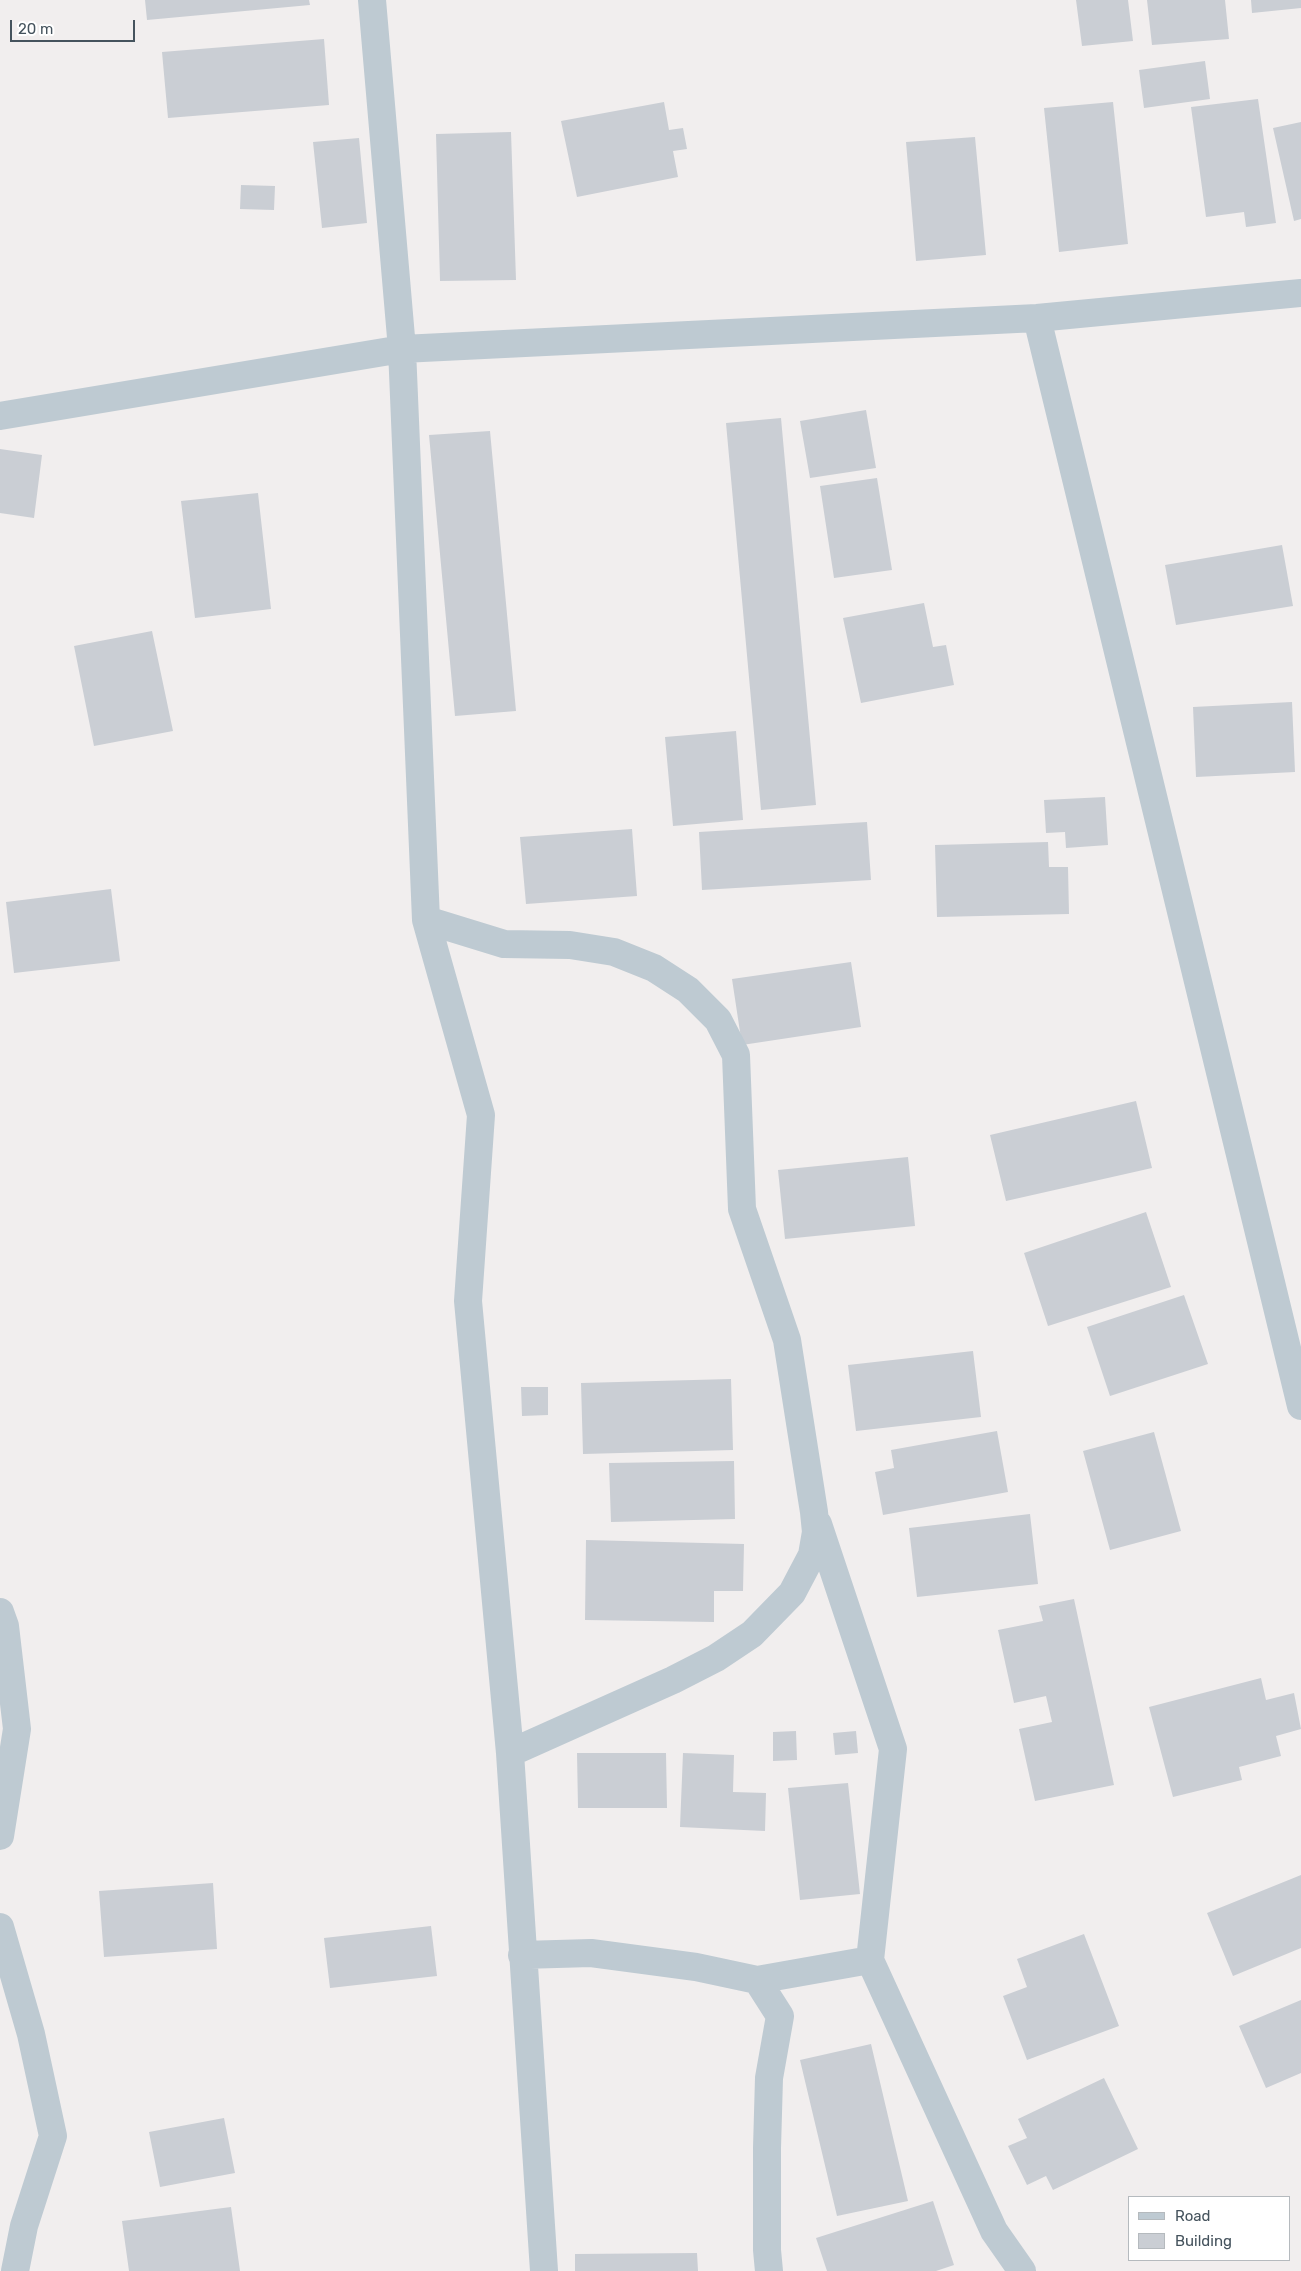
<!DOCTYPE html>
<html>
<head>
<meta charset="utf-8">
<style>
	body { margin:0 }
	#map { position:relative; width:1301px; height:2271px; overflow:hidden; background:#f1eeee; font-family:Rubik,sans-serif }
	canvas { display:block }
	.legend { position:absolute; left:1128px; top:2196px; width:162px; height:65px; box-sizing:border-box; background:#fff; border:1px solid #b5babe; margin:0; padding:6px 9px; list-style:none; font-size:15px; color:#45535d }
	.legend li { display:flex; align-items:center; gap:10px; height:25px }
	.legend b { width:25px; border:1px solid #b5babe }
	.scale { position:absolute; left:10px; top:20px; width:125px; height:22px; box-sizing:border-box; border:2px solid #45535d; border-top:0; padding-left:6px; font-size:15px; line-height:18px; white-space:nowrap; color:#45535d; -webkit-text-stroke:4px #fff; paint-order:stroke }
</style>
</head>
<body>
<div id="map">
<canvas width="1301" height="2271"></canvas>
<ul class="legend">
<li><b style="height:6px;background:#becad2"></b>Road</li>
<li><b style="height:14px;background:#caced4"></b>Building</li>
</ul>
<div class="scale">20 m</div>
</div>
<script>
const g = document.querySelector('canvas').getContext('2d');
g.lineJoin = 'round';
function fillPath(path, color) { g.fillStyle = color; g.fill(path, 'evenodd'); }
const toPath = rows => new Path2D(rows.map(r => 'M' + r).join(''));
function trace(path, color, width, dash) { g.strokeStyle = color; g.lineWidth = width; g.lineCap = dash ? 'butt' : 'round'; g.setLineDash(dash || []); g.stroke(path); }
fillPath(toPath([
	[145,0,309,0,310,5,147,20],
	[1076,0,1128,0,1133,41,1082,46],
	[1147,0,1225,0,1229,39,1152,45],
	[1251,0,1301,0,1301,8,1252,13],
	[324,39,329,105,168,118,162,52],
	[1205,61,1210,99,1144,108,1139,70],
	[1258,99,1276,223,1246,227,1244,212,1206,217,1191,107],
	[664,102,669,130,683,128,687,149,673,151,678,177,577,197,561,121],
	[1113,102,1128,244,1059,252,1044,108],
	[1301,122,1301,219,1294,221,1273,128],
	[511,132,516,280,440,281,436,134],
	[975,137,986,255,916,261,906,142],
	[359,138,367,223,322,228,313,142],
	[241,185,275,186,274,210,240,209],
	[866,410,876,468,810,478,800,421],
	[781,418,816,805,761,810,726,423],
	[490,431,516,711,455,716,429,435],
	[0,449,42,455,34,518,0,513],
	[877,478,892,570,834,578,820,486],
	[258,493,271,609,195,618,181,501],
	[1282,545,1293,606,1176,625,1165,565],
	[924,603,933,647,946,645,954,685,861,703,843,618],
	[152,631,173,731,94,746,74,646],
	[1292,702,1295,772,1196,777,1193,707],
	[736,731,743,820,673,826,665,737],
	[1105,797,1108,845,1066,848,1065,832,1046,833,1044,800],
	[867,822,871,880,702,890,699,832],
	[632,829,637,896,526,904,520,837],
	[1048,842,1049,867,1068,867,1069,914,937,917,935,845],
	[111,889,120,961,14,973,6,902],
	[851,962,861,1027,742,1045,732,979],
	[1136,1101,1152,1168,1006,1201,990,1135],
	[908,1157,915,1226,785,1239,778,1170],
	[1146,1212,1171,1287,1048,1326,1024,1253],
	[1184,1295,1208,1364,1110,1396,1087,1327],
	[973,1351,981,1417,856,1431,848,1365],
	[731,1379,733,1450,583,1454,581,1383],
	[521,1387,548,1387,548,1415,522,1416],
	[997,1431,1008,1492,883,1515,875,1472,894,1468,891,1450],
	[1154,1432,1181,1531,1110,1550,1083,1451],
	[734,1461,735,1519,611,1522,609,1463],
	[1030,1514,1038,1584,917,1597,909,1528],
	[586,1540,744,1544,743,1591,714,1591,714,1622,585,1620],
	[1074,1599,1114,1785,1035,1801,1019,1729,1052,1722,1046,1696,1014,1703,998,1630,1043,1621,1039,1606],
	[1261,1678,1266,1700,1294,1693,1301,1729,1276,1736,1281,1756,1239,1767,1242,1780,1173,1797,1149,1707],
	[796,1731,797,1760,773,1761,773,1732],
	[856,1731,858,1753,835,1755,833,1733],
	[577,1753,666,1753,667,1808,578,1808],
	[683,1753,734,1755,733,1792,766,1793,765,1831,680,1827],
	[848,1783,860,1894,800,1900,788,1788],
	[1301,1875,1301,1948,1233,1976,1207,1913],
	[213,1883,217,1949,104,1957,99,1891],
	[431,1926,437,1976,330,1988,324,1938],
	[1084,1934,1119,2026,1027,2060,1003,1996,1027,1987,1017,1959],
	[1301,2000,1301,2073,1266,2088,1239,2026],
	[871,2044,908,2201,837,2216,800,2060],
	[1104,2078,1138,2149,1053,2190,1046,2176,1027,2185,1008,2146,1027,2138,1018,2119],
	[224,2118,235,2173,160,2187,149,2132],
	[933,2201,954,2265,936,2271,827,2271,816,2238],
	[231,2207,240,2271,129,2271,122,2221],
	[697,2253,698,2271,575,2271,575,2254]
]), '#caced4');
trace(toPath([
	[372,0,402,349,426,920,481,1115,468,1301,510,1753,544,2271],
	[1037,318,1301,1406],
	[0,416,402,349,1037,318,1301,293],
	[426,920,504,944,570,945,614,952,654,968,688,990,718,1020,736,1055,742,1209,787,1340,814,1512,816,1532,812,1555,792,1593,752,1634,716,1658,673,1680,510,1753],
	[818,1524,893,1749,870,1960],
	[0,1612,5,1626,17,1729,0,1836],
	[0,1927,31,2034,53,2136,24,2226,15,2271],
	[522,1955,591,1953,696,1967,757,1980,780,2016,769,2078,767,2148,767,2250,769,2271],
	[757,1980,870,1960,994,2231,1022,2271]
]), '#becad2', 28);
</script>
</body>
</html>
